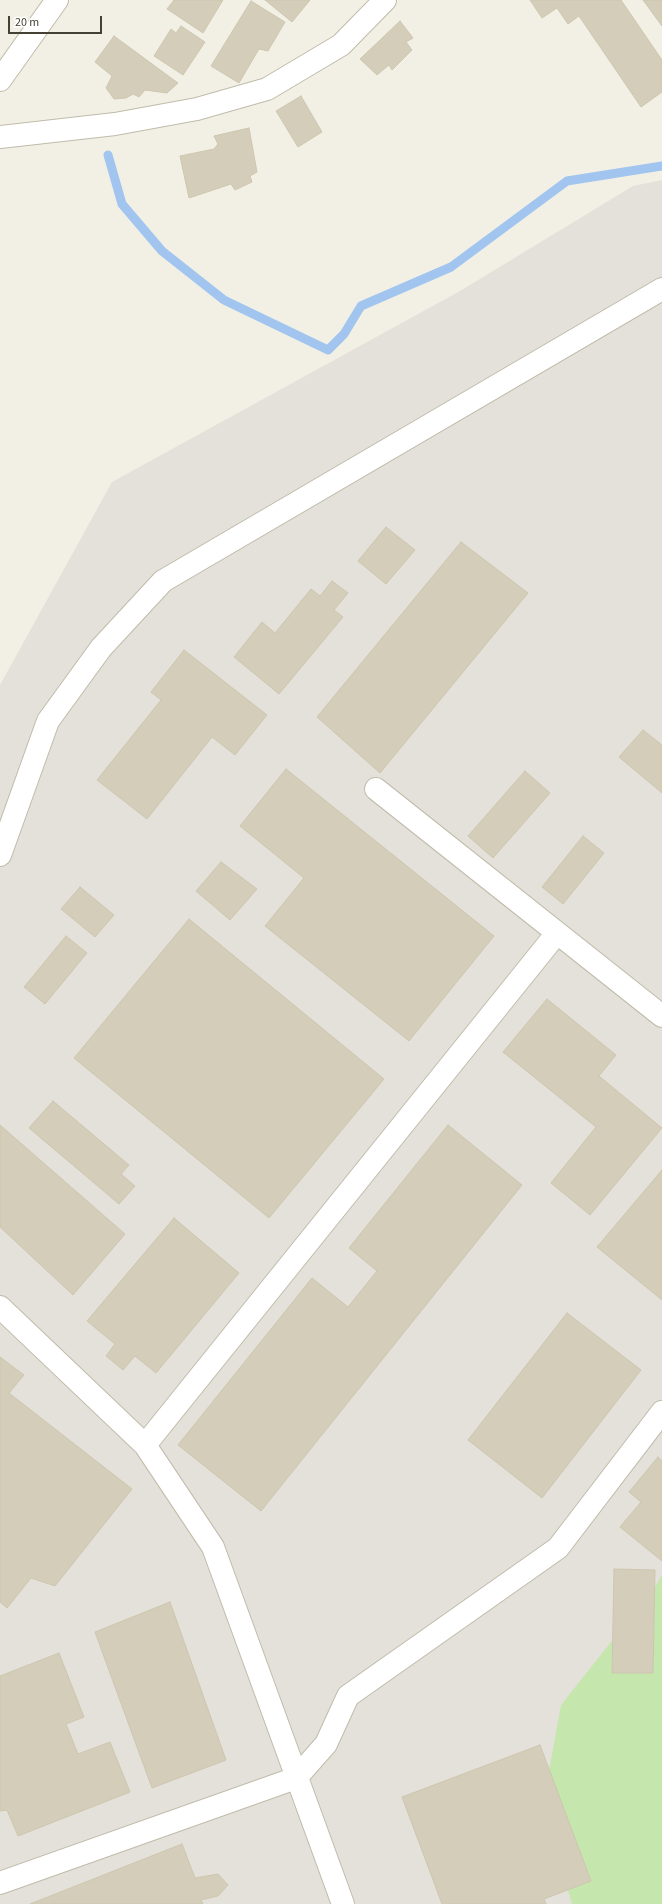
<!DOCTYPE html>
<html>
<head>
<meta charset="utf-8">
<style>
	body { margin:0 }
	#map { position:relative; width:662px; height:1904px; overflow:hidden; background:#f2f0e5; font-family:"Source Sans 3",sans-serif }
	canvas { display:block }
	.scale { position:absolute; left:8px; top:16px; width:94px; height:18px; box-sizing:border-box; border:2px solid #444034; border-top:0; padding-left:5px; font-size:12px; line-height:14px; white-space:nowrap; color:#444034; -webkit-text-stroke:3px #fff; paint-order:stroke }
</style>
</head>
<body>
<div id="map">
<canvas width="662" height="1904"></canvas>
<div class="scale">20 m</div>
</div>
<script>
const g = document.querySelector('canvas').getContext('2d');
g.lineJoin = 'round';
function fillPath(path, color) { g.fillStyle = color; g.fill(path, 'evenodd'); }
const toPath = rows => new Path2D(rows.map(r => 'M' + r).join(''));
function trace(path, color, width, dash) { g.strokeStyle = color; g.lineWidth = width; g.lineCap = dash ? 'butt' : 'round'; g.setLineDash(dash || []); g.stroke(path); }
fillPath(toPath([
	[662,180,662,1904,0,1904,0,685,112,482,460,291,633,186]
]), '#e4e1da');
fillPath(toPath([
	[662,1575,662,1904,572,1904,543,1804,561,1705,657,1584]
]), '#c5e6ad');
trace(toPath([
	[108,155,122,204,162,251,224,300,328,350,344,334,361,306,451,267,567,181,662,166]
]), '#a1c5ef', 9);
const building = toPath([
	[174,0,223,0,203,33,167,9,174,0],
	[265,0,310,0,292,22,265,0],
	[530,0,621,0,662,60,662,92,641,107,579,16,568,24,557,8,542,18,530,0],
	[643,0,662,0,662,26,643,0],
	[251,1,285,22,268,51,259,49,239,83,211,66,251,1],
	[400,21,413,38,406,42,412,50,392,70,389,65,377,75,360,59,400,21],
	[181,26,205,42,183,75,154,56,171,29,176,33,181,26],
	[114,36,178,83,167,93,145,90,139,97,133,94,126,98,114,99,106,88,112,76,95,62,114,36],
	[301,96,322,132,298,147,276,111,301,96],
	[249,128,257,172,250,176,252,182,235,190,231,184,189,198,180,156,214,149,218,144,214,136,249,128],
	[386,527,415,550,386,584,358,561,386,527],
	[461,542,528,593,380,773,317,717,461,542],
	[332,581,348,593,334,610,343,617,279,694,234,657,262,622,275,633,311,589,320,596,332,581],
	[184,650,267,715,235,755,212,737,147,819,97,780,161,700,151,692,184,650],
	[643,730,662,745,662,793,619,757,643,730],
	[286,769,494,936,409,1041,265,926,304,878,240,826,286,769],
	[525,771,550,793,493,858,468,836,525,771],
	[583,836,604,853,563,904,542,887,583,836],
	[221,862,257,889,230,920,196,891,221,862],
	[80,887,114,915,95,937,61,909,80,887],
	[189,919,384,1079,269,1218,74,1058,189,919],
	[66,936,87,953,45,1004,24,987,66,936],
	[547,999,616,1055,599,1076,662,1128,590,1215,551,1183,596,1127,503,1052,547,999],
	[53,1101,129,1165,121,1174,135,1186,119,1204,29,1128,53,1101],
	[0,1125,125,1234,73,1295,0,1227,0,1125],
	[448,1125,522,1185,261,1511,178,1445,312,1278,348,1307,377,1271,349,1248,448,1125],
	[662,1170,662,1300,597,1247,662,1170],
	[174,1218,239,1273,156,1373,135,1356,123,1370,106,1356,115,1344,87,1321,174,1218],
	[567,1313,641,1370,542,1498,468,1440,567,1313],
	[0,1357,24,1375,9,1393,132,1489,55,1586,31,1578,7,1608,0,1602,0,1357],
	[658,1457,662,1461,662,1561,620,1527,641,1502,629,1492,658,1457],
	[614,1569,655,1570,653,1673,612,1673,614,1569],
	[170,1602,226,1760,152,1788,95,1632,170,1602],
	[59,1653,84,1717,66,1724,78,1754,110,1742,130,1792,18,1836,7,1810,0,1811,0,1676,59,1653],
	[540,1745,591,1881,544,1899,546,1904,442,1904,402,1797,540,1745],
	[182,1844,195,1878,218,1874,228,1885,218,1896,201,1900,203,1904,30,1904,182,1844]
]);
fillPath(building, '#d3cdba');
trace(building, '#cec6ae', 1);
const minor = toPath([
	[0,80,57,0],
	[0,137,115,124,197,109,267,89,341,45,385,0],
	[376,789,662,1016],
	[0,855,48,721,101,648,163,581,662,289],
	[0,1307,145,1445,213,1547,343,1904],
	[145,1445,557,933],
	[0,1883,296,1778,326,1744,348,1696,558,1548,662,1412]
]);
trace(minor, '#c0bbaa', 24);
trace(minor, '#fff', 22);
</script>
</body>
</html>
